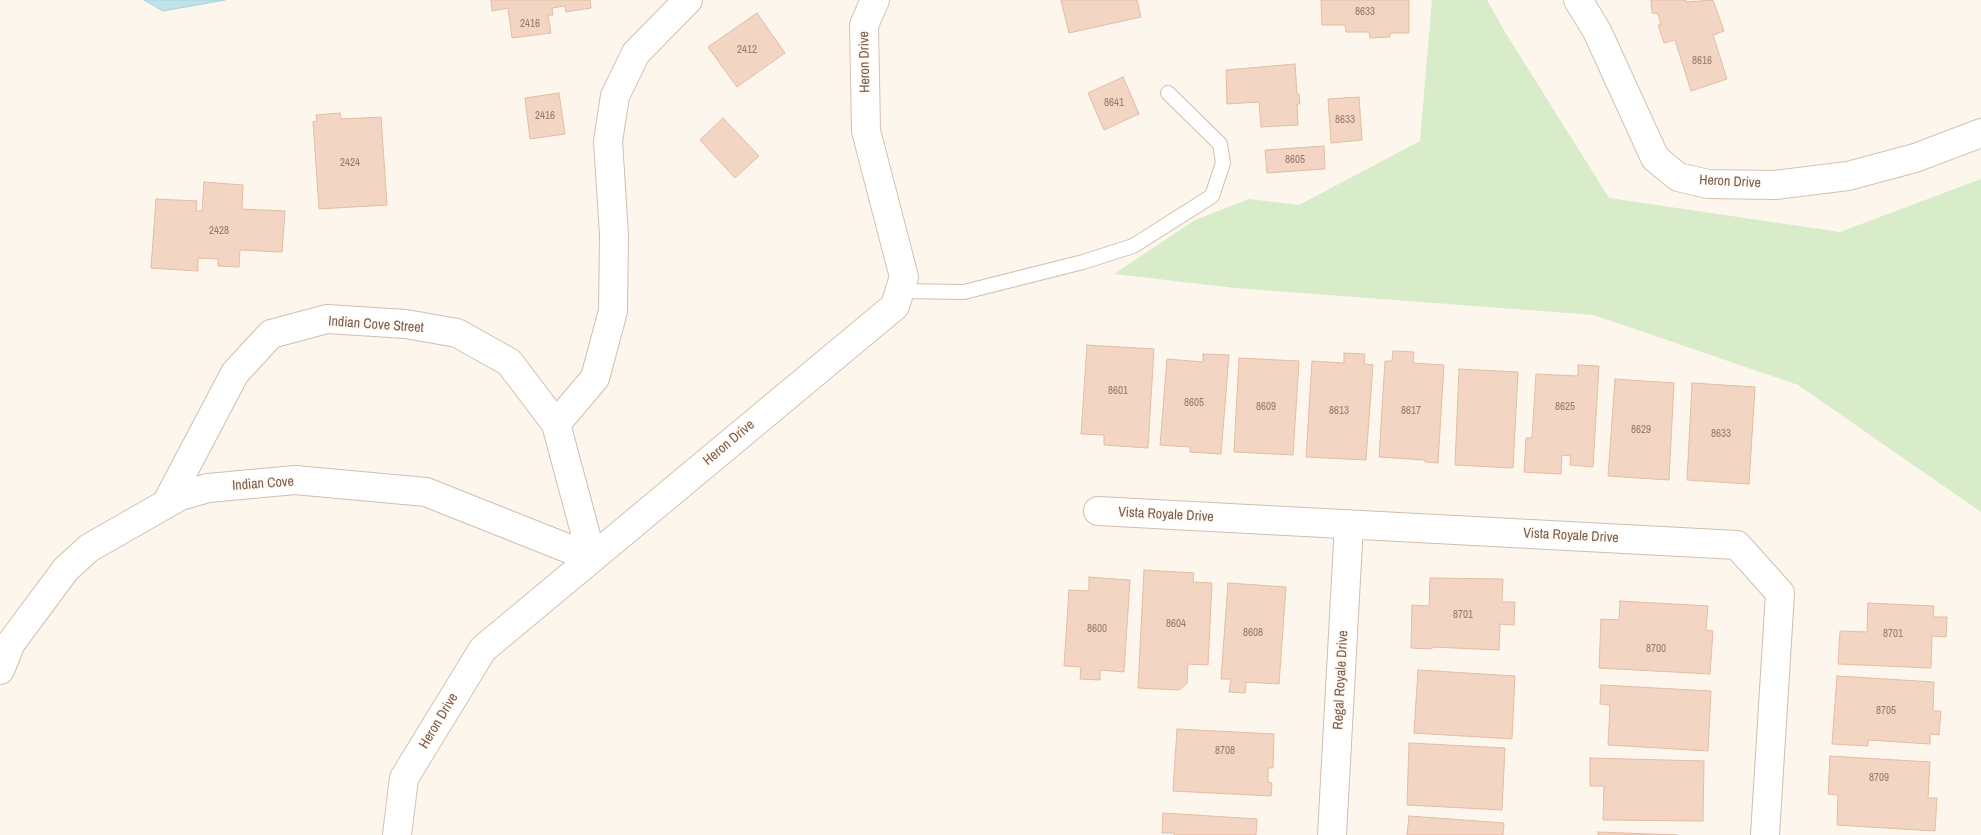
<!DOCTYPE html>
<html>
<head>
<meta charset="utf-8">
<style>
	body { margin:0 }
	canvas { display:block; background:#fdf6ec }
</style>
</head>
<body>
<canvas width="1981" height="835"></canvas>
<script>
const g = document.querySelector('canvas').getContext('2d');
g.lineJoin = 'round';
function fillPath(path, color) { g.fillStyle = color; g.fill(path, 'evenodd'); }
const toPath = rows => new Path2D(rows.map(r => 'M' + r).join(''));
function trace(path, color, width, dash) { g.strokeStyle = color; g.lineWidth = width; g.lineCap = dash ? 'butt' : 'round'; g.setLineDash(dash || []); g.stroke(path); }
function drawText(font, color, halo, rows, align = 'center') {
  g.font = font + ' "Archivo Narrow",sans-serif'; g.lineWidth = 4; g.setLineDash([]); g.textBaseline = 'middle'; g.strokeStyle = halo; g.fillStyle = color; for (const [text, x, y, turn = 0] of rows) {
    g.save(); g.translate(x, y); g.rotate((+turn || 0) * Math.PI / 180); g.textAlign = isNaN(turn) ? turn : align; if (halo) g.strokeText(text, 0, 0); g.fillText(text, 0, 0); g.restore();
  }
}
fillPath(toPath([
	[1432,0,1487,0,1505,32,1609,198,1840,232,1981,179,1981,512,1798,385,1594,315,1235,288,1114,274,1195,220,1249,199,1299,205,1420,141]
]), '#d8ecc9');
const water = toPath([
	[144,0,225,0,163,11,144,0]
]);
fillPath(water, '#bfe3e8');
trace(water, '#a5d3da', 1);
const building = toPath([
	[491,0,590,0,591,8,566,12,565,6,552,8,553,15,548,15,551,33,512,38,508,8,492,11,491,0],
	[1061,0,1137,0,1141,17,1069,33,1061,0],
	[1321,0,1409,0,1409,33,1390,33,1390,37,1370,38,1369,32,1346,32,1345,25,1322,25,1321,0],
	[1651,0,1686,0,1686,2,1713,0,1724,31,1713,35,1727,79,1691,91,1675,40,1664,43,1658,25,1661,25,1658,14,1652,13,1651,0],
	[757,13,785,53,737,87,708,47,757,13],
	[1295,64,1297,94,1299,94,1300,104,1297,104,1298,125,1261,127,1259,102,1227,104,1226,70,1295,64],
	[1123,77,1139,114,1104,130,1088,93,1123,77],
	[559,93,565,134,530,139,525,98,559,93],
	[1359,97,1362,140,1331,143,1328,99,1359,97],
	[340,113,341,119,381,117,387,205,319,209,313,122,317,121,316,115,340,113],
	[723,118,759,156,735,178,700,140,723,118],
	[1324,146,1325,169,1267,173,1265,150,1324,146],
	[204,182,243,185,242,209,285,211,282,252,240,250,239,267,218,266,218,259,198,258,198,271,151,268,156,199,197,201,196,211,202,211,204,182],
	[1087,345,1154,349,1148,448,1104,445,1104,435,1081,434,1087,345],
	[1393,351,1414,352,1413,363,1444,365,1438,463,1425,462,1425,460,1379,457,1385,361,1392,361,1393,351],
	[1344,353,1365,354,1364,364,1373,365,1366,460,1306,457,1312,361,1344,363,1344,353],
	[1203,354,1229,355,1221,454,1190,452,1190,447,1160,445,1167,359,1203,362,1203,354],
	[1239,358,1299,361,1293,455,1234,452,1239,358],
	[1578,365,1599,366,1593,467,1570,465,1571,456,1562,455,1561,474,1524,472,1526,438,1532,438,1536,374,1578,376,1578,365],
	[1459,369,1518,372,1513,468,1455,465,1459,369],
	[1615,379,1674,383,1669,480,1608,476,1615,379],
	[1692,383,1755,387,1749,484,1687,480,1692,383],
	[1144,570,1194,573,1193,582,1212,583,1208,665,1188,664,1187,683,1179,690,1138,688,1144,570],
	[1089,577,1130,580,1124,672,1100,670,1100,680,1080,679,1081,667,1064,666,1069,590,1089,591,1089,577],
	[1430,578,1503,579,1502,602,1515,602,1514,625,1500,624,1499,650,1432,647,1432,649,1411,648,1412,605,1429,606,1430,578],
	[1228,583,1286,587,1279,684,1246,682,1245,693,1229,692,1231,679,1221,679,1228,583],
	[1620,601,1708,606,1706,630,1713,631,1710,674,1599,668,1601,619,1619,620,1620,601],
	[1868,603,1934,606,1933,617,1947,617,1946,637,1932,636,1931,668,1838,664,1840,631,1867,632,1868,603],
	[1418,670,1515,676,1512,739,1414,733,1418,670],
	[1837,676,1934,682,1933,711,1941,711,1939,735,1930,734,1930,744,1868,740,1868,746,1832,744,1837,676],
	[1601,685,1711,691,1708,751,1608,745,1610,705,1600,704,1601,685],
	[1177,729,1274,734,1273,768,1268,768,1268,782,1272,783,1271,796,1173,791,1177,729],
	[1409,743,1505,748,1502,810,1407,805,1409,743],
	[1830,756,1930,762,1928,798,1937,798,1935,831,1837,825,1838,795,1828,794,1830,756],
	[1590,758,1704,761,1703,821,1603,820,1604,786,1590,786,1590,758],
	[1163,813,1257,819,1256,835,1174,835,1174,833,1162,833,1163,813],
	[1409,816,1504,823,1503,835,1407,835,1409,816],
	[1598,832,1678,835,1598,835,1598,832]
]);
fillPath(building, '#f3d5c3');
trace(building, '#e6bba3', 1);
const lane = toPath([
	[900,291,964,292,1083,262,1133,246,1212,196,1223,163,1220,144,1168,93]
]);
const street = toPath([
	[556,424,595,378,613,311,614,235,608,141,615,96,636,53,688,0],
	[166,504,235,373,271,334,327,319,406,324,457,333,509,362,556,424,592,558],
	[1098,511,1737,545,1780,593,1765,835],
	[0,670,11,643,66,569,89,548,180,496,208,488,295,480,426,492,592,558],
	[1332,835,1349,524]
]);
const secondary = toPath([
	[1578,0,1597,31,1655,158,1678,177,1708,184,1775,185,1848,176,1915,158,1981,133],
	[397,835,404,778,483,649,895,306,904,277,866,131,864,25,875,0]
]);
trace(lane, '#d1beb0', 16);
trace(street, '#d1beb0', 30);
trace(secondary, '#d6c0b0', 30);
trace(lane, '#fff', 14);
trace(street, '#fff', 28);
trace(secondary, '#fff', 28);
drawText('11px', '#987a6a', null, [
	["8633",1365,12],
	["2416",530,24],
	["2412",747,50],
	["8616",1702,61],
	["8641",1114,103],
	["2416",545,116],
	["8633",1345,120],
	["8605",1295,160],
	["2424",350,163],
	["2428",219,231],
	["8601",1118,391],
	["8605",1194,403],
	["8609",1266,407],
	["8625",1565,407],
	["8613",1339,411],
	["8617",1411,411],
	["8629",1641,430],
	["8633",1721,434],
	["8701",1463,615],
	["8604",1176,624],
	["8600",1097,629],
	["8608",1253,633],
	["8701",1893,634],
	["8700",1656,649],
	["8705",1886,711],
	["8708",1225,751],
	["8709",1879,778]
]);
drawText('14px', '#7a5c4d', '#fffaf3', [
	["Heron Drive",865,62,-91],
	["Heron Drive",1730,182,3],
	["Indian Cove Street",376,325,4],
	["Heron Drive",729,443,-40],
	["Indian Cove",263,484,-4],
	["Vista Royale Drive",1166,515,3],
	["Vista Royale Drive",1571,536,3],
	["Regal Royale Drive",1341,680,-87],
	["Heron Drive",439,721,-59]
]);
</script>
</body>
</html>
